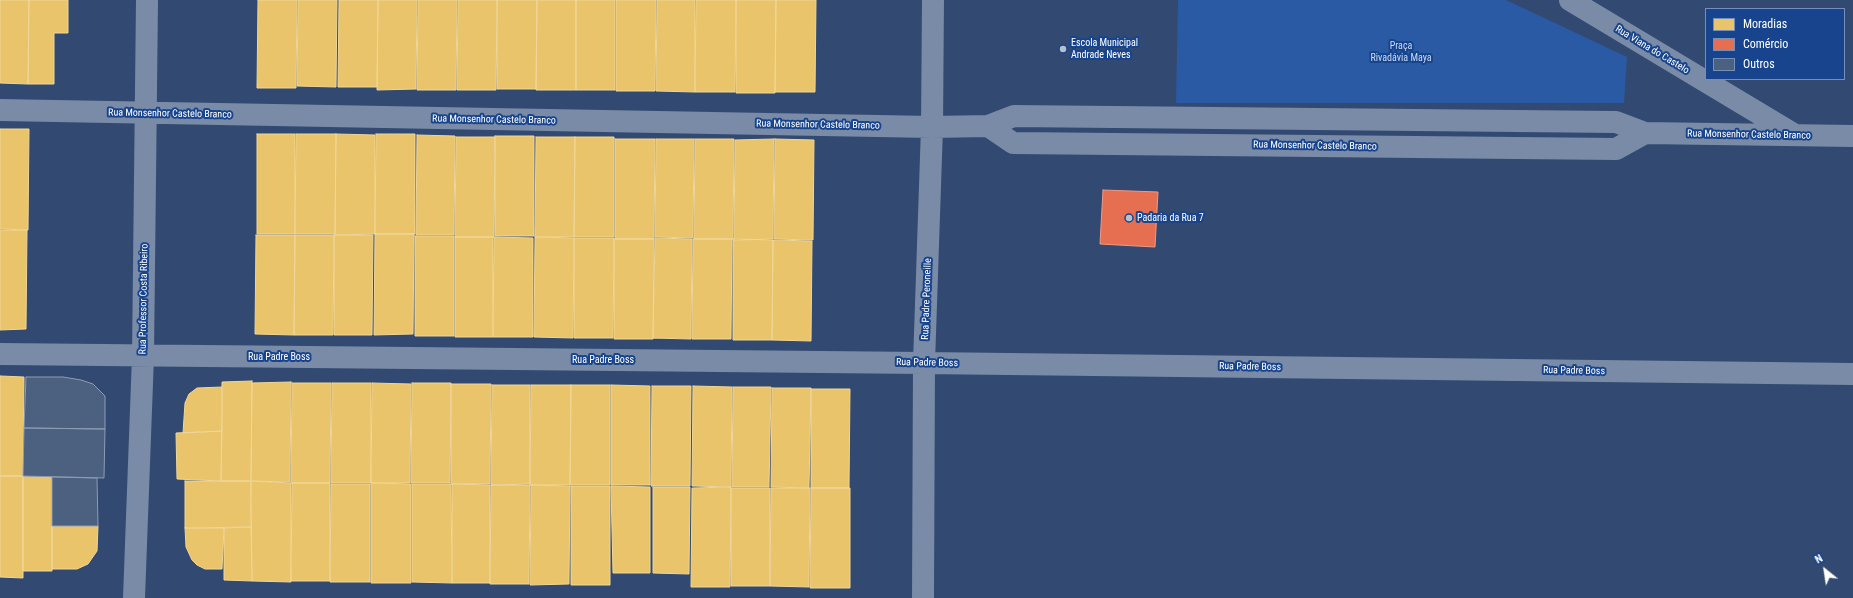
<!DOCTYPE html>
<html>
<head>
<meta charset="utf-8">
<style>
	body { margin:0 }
	#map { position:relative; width:1853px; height:598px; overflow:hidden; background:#324a71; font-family:"Roboto Condensed",sans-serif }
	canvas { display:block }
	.legend { position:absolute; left:1705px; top:8px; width:140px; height:72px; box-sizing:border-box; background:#17448c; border:1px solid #748fba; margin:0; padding:5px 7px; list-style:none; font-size:12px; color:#fff }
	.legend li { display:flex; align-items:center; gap:8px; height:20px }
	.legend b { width:20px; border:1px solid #748fba }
	.north { position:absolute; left:1805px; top:550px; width:40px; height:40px; -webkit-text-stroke:3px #17448c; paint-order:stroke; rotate:330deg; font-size:11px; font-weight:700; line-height:16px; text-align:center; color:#fff }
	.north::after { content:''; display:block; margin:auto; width:14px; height:18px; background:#fff; clip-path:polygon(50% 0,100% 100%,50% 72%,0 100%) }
</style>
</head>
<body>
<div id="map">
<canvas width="1853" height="598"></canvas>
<ul class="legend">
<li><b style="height:11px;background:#e9c46a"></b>Moradias</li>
<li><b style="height:11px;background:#e76f51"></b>Comércio</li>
<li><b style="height:11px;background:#4c6080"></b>Outros</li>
</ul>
<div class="north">N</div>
</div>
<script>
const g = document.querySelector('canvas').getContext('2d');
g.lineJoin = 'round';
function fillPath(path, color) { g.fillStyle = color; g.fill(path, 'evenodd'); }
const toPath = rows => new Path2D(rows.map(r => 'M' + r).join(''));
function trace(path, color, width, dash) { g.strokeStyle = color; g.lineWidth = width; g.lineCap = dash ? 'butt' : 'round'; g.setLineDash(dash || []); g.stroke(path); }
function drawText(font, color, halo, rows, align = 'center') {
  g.font = font + ' "Roboto Condensed",sans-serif'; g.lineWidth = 4; g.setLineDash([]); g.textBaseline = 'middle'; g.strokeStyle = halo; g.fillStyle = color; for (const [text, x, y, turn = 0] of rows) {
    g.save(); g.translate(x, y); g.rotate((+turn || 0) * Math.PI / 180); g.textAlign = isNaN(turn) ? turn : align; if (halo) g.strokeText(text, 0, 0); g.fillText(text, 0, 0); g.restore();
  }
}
fillPath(toPath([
	[1178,0,1506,0,1627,57,1624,103,1176,103]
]), '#2a5aa3');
const homes = toPath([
	[0,0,29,0,28,84,0,83,0,0],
	[29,0,68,0,68,33,54,33,54,84,28,84,29,0],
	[258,0,297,0,296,88,257,88,258,0],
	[298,0,337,0,336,87,297,86,298,0],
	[339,0,378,0,377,87,338,87,339,0],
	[378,0,417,0,416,89,377,90,378,0],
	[418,0,457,0,456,90,417,90,418,0],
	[458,0,497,0,496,90,457,90,458,0],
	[497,0,537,0,536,89,497,89,497,0],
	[537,0,576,0,576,90,536,90,537,0],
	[576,0,615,0,615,90,576,90,576,0],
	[616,0,656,0,655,91,616,91,616,0],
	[657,0,695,0,695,92,656,91,657,0],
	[696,0,736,0,735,92,695,92,696,0],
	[736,0,776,0,775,93,736,93,736,0],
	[776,0,816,0,815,92,775,92,776,0],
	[0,129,29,129,28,230,0,229,0,129],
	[257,134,295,134,295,234,257,234,257,134],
	[296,134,336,134,335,234,295,234,296,134],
	[336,134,375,135,375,234,335,235,336,134],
	[376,134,415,134,415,234,375,234,376,134],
	[417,135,455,136,454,235,416,235,417,135],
	[495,136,534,136,534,236,495,236,495,136],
	[456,137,495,137,494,237,455,237,456,137],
	[536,137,575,137,574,237,535,237,536,137],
	[575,137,614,137,614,237,574,237,575,137],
	[615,139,655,139,654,239,615,239,615,139],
	[656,139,694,139,693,238,655,237,656,139],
	[695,139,734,139,733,239,694,239,695,139],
	[774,139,773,239,734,240,735,140,774,139],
	[775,139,814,140,813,240,774,239,775,139],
	[0,230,27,230,26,329,0,330,0,230],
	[375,234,414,234,413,334,374,335,375,234],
	[256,235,295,235,294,335,255,334,256,235],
	[295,235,334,235,333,335,294,335,295,235],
	[334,235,373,235,372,335,334,335,334,235],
	[415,236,454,236,454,336,415,336,415,236],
	[455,237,493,237,493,337,455,337,455,237],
	[494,237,533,238,533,337,493,337,494,237],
	[535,237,574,238,573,338,534,337,535,237],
	[574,238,614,238,613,338,574,338,574,238],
	[655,238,692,239,691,339,653,338,655,238],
	[614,239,654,239,653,339,614,339,614,239],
	[693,239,732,239,731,339,692,339,693,239],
	[733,239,773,240,772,340,733,340,733,239],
	[773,240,812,241,811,341,772,340,773,240],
	[0,376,24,377,23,476,0,476,0,376],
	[252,381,251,481,221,481,222,382,252,381],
	[291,382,290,482,251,481,252,383,291,382],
	[292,383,331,383,330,483,291,483,292,383],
	[332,383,371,383,371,483,331,483,332,383],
	[372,383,411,384,410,483,371,483,372,383],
	[412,383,451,383,450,483,411,483,412,383],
	[451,384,491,384,490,484,451,484,451,384],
	[492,385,530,385,530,484,491,485,492,385],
	[531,385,571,385,570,485,530,485,531,385],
	[571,385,610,385,610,485,570,485,571,385],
	[611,385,650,386,650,485,611,485,611,385],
	[652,386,691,386,690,486,651,486,652,386],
	[693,386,732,387,731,487,692,486,693,386],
	[222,387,222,431,183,433,185,403,189,394,197,388,222,387],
	[733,387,771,387,769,487,732,487,733,387],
	[772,388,811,388,809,488,771,487,772,388],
	[811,389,850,389,849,488,811,488,811,389],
	[222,431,221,481,177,479,176,433,222,431],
	[0,476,23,476,23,578,0,577,0,476],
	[23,476,52,477,52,571,23,571,23,476],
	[185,481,251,481,251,527,185,528,185,481],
	[251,481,291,483,291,582,252,581,251,481],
	[292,483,330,483,330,581,291,581,292,483],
	[371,483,411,484,411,583,371,583,371,483],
	[331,484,370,484,370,582,330,582,331,484],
	[412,484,451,484,452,583,412,582,412,484],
	[452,484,490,485,490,583,452,583,452,484],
	[491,485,530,485,529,584,490,584,491,485],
	[531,485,570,486,569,584,530,585,531,485],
	[571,486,610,486,610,585,571,585,571,486],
	[611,486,650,487,650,573,613,573,611,486],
	[653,487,690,487,689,574,653,573,653,487],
	[731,487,730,587,691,587,692,488,731,487],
	[731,488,770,488,770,586,731,586,731,488],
	[771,488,810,488,809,587,770,586,771,488],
	[811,488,850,488,850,588,810,588,811,488],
	[52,526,98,526,97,551,88,564,77,569,52,569,52,526],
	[251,527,252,581,224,580,224,528,251,527],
	[185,528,224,528,222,569,205,569,197,565,192,560,186,547,185,528]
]);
fillPath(homes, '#e9c46a');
trace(homes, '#f0d697', 1);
const shops = toPath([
	[1103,190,1158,192,1155,247,1100,244,1103,190]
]);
fillPath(shops, '#e76f51');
trace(shops, '#ee9a85', 1);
const building = toPath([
	[26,377,63,377,81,380,93,384,105,396,105,429,24,428,26,377],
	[24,428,105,429,104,478,23,476,24,428],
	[52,477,97,478,98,526,52,526,52,477]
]);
fillPath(building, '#4c6080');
trace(building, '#8e9cb4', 1);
trace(toPath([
	[1570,0,1795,135],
	[0,110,932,127,988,126,1014,116,1616,122,1645,133,1853,136],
	[988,126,1013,143,1616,149,1645,133],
	[0,354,924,363,1853,374],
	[134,598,143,356,147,0],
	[923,598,924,363,932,127,933,0]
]), '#798ba6', 22);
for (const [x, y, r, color] of [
	[1063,49,4,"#b7c0cd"],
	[1129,218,4,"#b7c0cd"]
]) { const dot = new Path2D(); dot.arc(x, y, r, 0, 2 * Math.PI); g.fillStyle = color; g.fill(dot); trace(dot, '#17448c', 1.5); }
drawText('10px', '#fff', '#17448c', [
	["Escola Municipal",1071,43],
	["Andrade Neves",1071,55],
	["Padaria da Rua 7",1137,218]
], 'left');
drawText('10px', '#c8dcfb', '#17448c', [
	["Praça",1401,46],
	["Rivadávia Maya",1401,58]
]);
drawText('10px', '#fff', '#17448c', [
	["Rua Viana do Castelo",1652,50,31],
	["Rua Monsenhor Castelo Branco",170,114,1],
	["Rua Monsenhor Castelo Branco",494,120,1],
	["Rua Monsenhor Castelo Branco",818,125,1],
	["Rua Monsenhor Castelo Branco",1749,135,1],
	["Rua Monsenhor Castelo Branco",1315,146,1],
	["Rua Professor Costa Ribeiro",144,299,-89],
	["Rua Padre Peroneille",927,299,-88],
	["Rua Padre Boss",279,357],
	["Rua Padre Boss",603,360],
	["Rua Padre Boss",927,363,1],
	["Rua Padre Boss",1250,367,1],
	["Rua Padre Boss",1574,371,1]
]);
</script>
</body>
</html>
